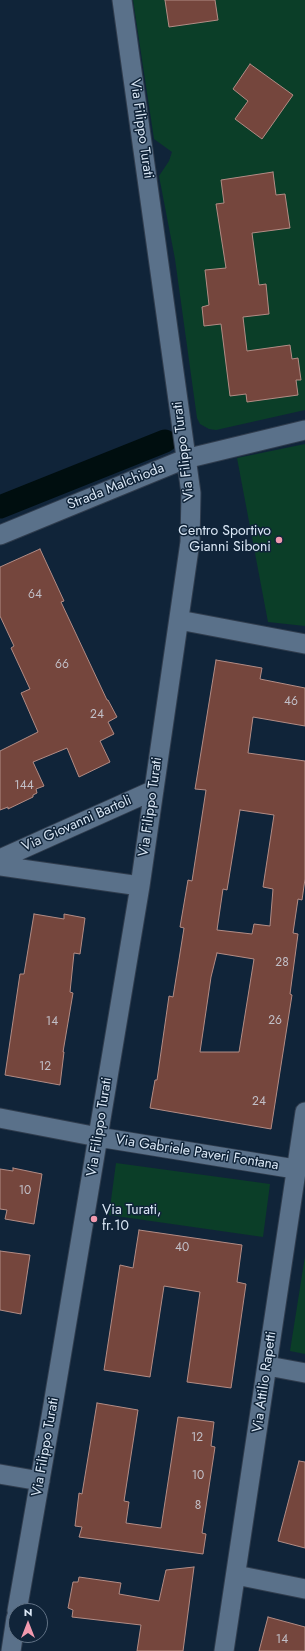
<!DOCTYPE html>
<html>
<head>
<meta charset="utf-8">
<style>
	body { margin:0 }
	#map { position:relative; width:305px; height:1651px; overflow:hidden; background:#102439; font-family:Jost,sans-serif }
	canvas { display:block }
	.north { position:absolute; left:8px; top:1603px; width:40px; height:40px; box-sizing:border-box; background:#102439; border:1px solid #617285; border-radius:50%; rotate:0deg; font-size:11px; font-weight:700; line-height:16px; text-align:center; color:#dbe8f6 }
	.north::after { content:''; display:block; margin:auto; width:14px; height:18px; background:#f29aaf; clip-path:polygon(50% 0,100% 100%,50% 72%,0 100%) }
</style>
</head>
<body>
<div id="map">
<canvas width="305" height="1651"></canvas>
<div class="north">N</div>
</div>
<script>
const g = document.querySelector('canvas').getContext('2d');
g.lineJoin = 'round';
function fillPath(path, color) { g.fillStyle = color; g.fill(path, 'evenodd'); }
const toPath = rows => new Path2D(rows.map(r => 'M' + r).join(''));
function trace(path, color, width, dash) { g.strokeStyle = color; g.lineWidth = width; g.lineCap = dash ? 'butt' : 'round'; g.setLineDash(dash || []); g.stroke(path); }
function drawText(font, color, halo, rows, align = 'center') {
  g.font = font + ' Jost,sans-serif'; g.lineWidth = 3; g.setLineDash([]); g.textBaseline = 'middle'; g.strokeStyle = halo; g.fillStyle = color; for (const [text, x, y, turn = 0] of rows) {
    g.save(); g.translate(x, y); g.rotate((+turn || 0) * Math.PI / 180); g.textAlign = isNaN(turn) ? turn : align; if (halo) g.strokeText(text, 0, 0); g.fillText(text, 0, 0); g.restore();
  }
}
fillPath(toPath([
	[133,0,305,0,305,410,216,430,209,429,200,424,197,418,175,259,159,176,169,161,172,152,154,139],
	[305,444,305,626,268,622,237,458],
	[116,1163,270,1184,263,1237,109,1215],
	[305,1256,305,1354,290,1351]
]), '#0b3e28');
trace(toPath([
	[0,507,165,441]
]), '#000e0f', 23);
const building = toPath([
	[165,0,215,0,218,20,169,27,165,0],
	[250,64,293,95,262,139,235,119,248,101,233,89,250,64],
	[273,172,276,195,285,194,290,228,252,233,259,285,266,284,269,314,243,317,247,351,290,345,292,359,298,358,301,380,296,380,298,395,247,402,246,394,230,396,221,324,204,326,202,307,209,305,205,270,226,268,216,204,224,203,221,180,273,172],
	[40,549,64,601,61,602,107,700,108,700,117,717,108,722,114,734,100,741,110,762,79,777,67,748,33,762,44,786,36,789,37,793,33,795,33,797,8,809,8,807,0,810,0,751,38,732,21,693,30,689,11,648,14,646,0,616,0,567,40,549],
	[216,660,262,668,260,679,305,688,305,726,253,717,248,753,305,761,305,879,302,900,298,899,293,933,298,934,290,994,292,995,271,1129,150,1108,155,1080,157,1080,169,996,173,997,184,928,180,927,188,880,192,881,206,790,195,789,216,660],
	[240,810,274,815,263,887,273,889,270,926,254,924,252,934,217,930,223,889,227,890,240,810],
	[217,953,254,959,239,1052,200,1052,211,977,217,953],
	[34,914,64,919,64,914,85,918,80,954,74,953,70,992,73,993,63,1052,64,1052,60,1085,5,1075,20,974,24,974,34,914],
	[13,1168,42,1174,34,1224,5,1219,7,1210,0,1209,0,1169,13,1171,13,1168],
	[139,1230,242,1245,237,1282,246,1284,231,1388,187,1382,200,1292,164,1286,150,1377,104,1370,120,1265,133,1268,139,1230],
	[0,1251,30,1255,21,1314,0,1310,0,1251],
	[97,1403,138,1410,124,1501,129,1502,126,1523,161,1528,178,1417,214,1422,211,1446,215,1447,202,1533,206,1534,203,1554,79,1537,82,1527,75,1526,79,1493,82,1494,97,1403],
	[299,1461,305,1462,305,1548,278,1541,299,1461],
	[194,1567,183,1651,137,1651,141,1625,72,1617,73,1610,68,1608,73,1582,78,1582,79,1577,121,1583,119,1594,159,1601,166,1570,194,1567],
	[268,1617,305,1627,305,1651,259,1651,268,1617]
]);
fillPath(building, '#75463d');
trace(building, '#b28c85', 1);
const minor = toPath([
	[0,535,185,459,305,430],
	[179,620,305,644],
	[0,859,154,790],
	[0,866,140,886],
	[0,1118,98,1137,295,1169],
	[268,1366,305,1373],
	[0,1474,40,1481],
	[236,1575,305,1589],
	[17,1611,51,1417,140,886,190,542,191,493,122,0],
	[11,1651,16,1618],
	[224,1651,305,1112]
]);
trace(minor, '#303d4e', 21);
trace(minor, '#5a718a', 19);
for (const [x, y, r, color] of [
	[279,540,4,"#f29aaf"],
	[94,1219,4,"#f29aaf"]
]) { const dot = new Path2D(); dot.arc(x, y, r, 0, 2 * Math.PI); g.fillStyle = color; g.fill(dot); trace(dot, '#102439', 1.5); }
drawText('12px', '#c2c0c8', null, [
	["64",35,595],
	["66",62,665],
	["46",291,702],
	["24",97,715],
	["144",24,786],
	["28",282,963],
	["26",275,1021],
	["14",52,1022],
	["12",45,1067],
	["24",259,1102],
	["10",25,1191],
	["40",182,1248],
	["12",197,1438],
	["10",198,1476],
	["8",198,1506],
	["14",282,1640]
]);
drawText('14px', '#dbe8f6', '#102439', [
	["Via Filippo Turati",141,129,82],
	["Via Filippo Turati",184,451,-97],
	["Strada Malchioda",116,487,-22],
	["Via Filippo Turati",151,807,-82],
	["Via Giovanni Bartoli",77,824,-24],
	["Via Filippo Turati",100,1127,-81],
	["Via Gabriele Paveri Fontana",197,1153,9],
	["Via Attilio Rapetti",265,1382,-82],
	["Via Filippo Turati",46,1447,-80]
]);
drawText('14px', '#dbe8f6', '#102439', [
	["Centro Sportivo",271,532],
	["Gianni Siboni",271,548],
	["Via Turati,",102,1211,"left"],
	["fr.10",102,1227,"left"]
], 'right');
</script>
</body>
</html>
